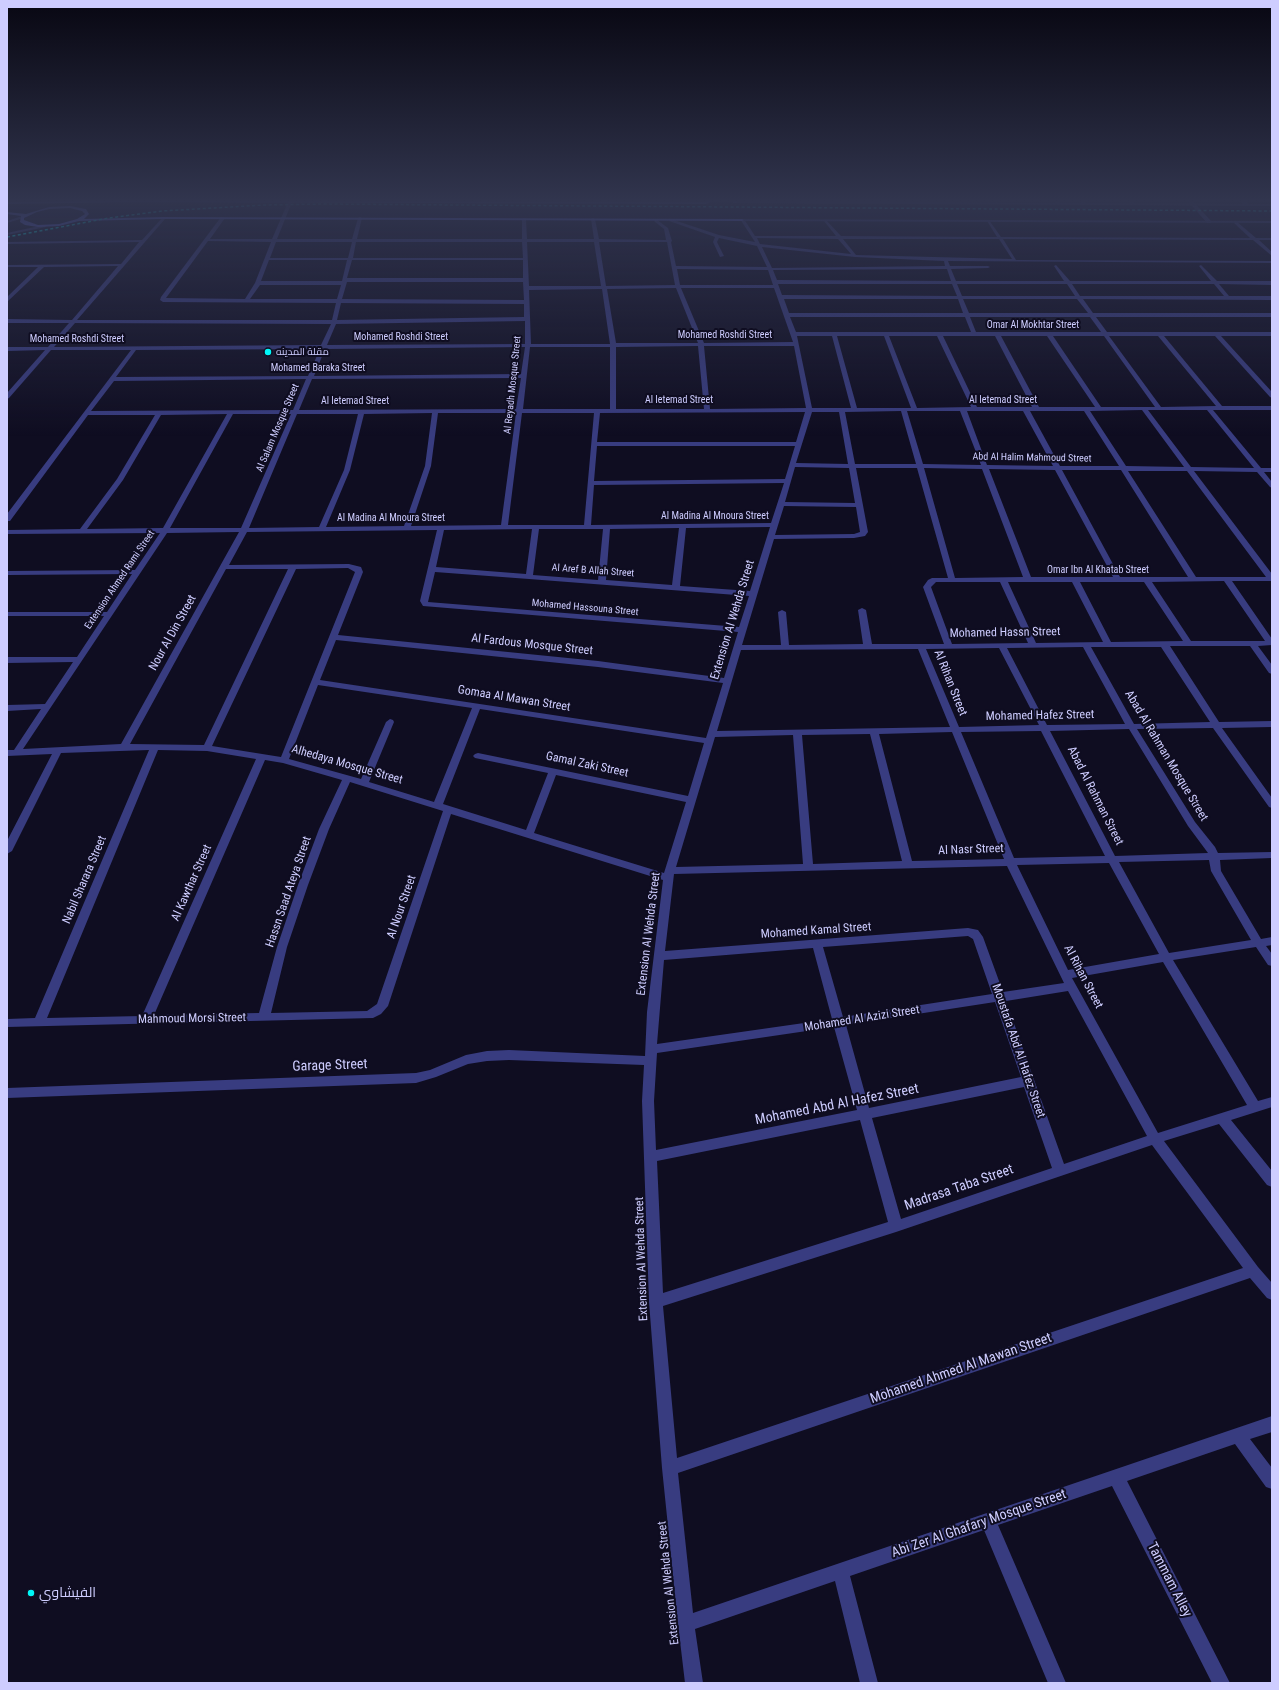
<!DOCTYPE html>
<html>
<head>
<meta charset="utf-8">
<style>
	body { margin:0 }
	#map { position:relative; width:1279px; height:1690px; overflow:hidden; background:#0f0d21; font-family:"Roboto Condensed",sans-serif }
	canvas { display:block }
	.frame { position:absolute; inset:0; border:8px solid #cecdff; pointer-events:none }
</style>
</head>
<body>
<div id="map">
<canvas width="1279" height="1690"></canvas>
<div class="frame"></div>
</div>
<script>
const g = document.querySelector('canvas').getContext('2d');
g.lineJoin = 'round';
const toPath = rows => new Path2D(rows.map(r => 'M' + r).join(''));
function fillPath(path, color) { g.fillStyle = color; g.fill(path, 'evenodd'); }
function trace(path, color, width, dash) { g.strokeStyle = color; g.lineWidth = width; g.lineCap = dash ? 'butt' : 'round'; g.setLineDash(dash || []); g.stroke(path); }
function drawText(font, color, halo, rows, align = 'center') {
  g.font = font + ' "Roboto Condensed",Cairo,sans-serif'; g.lineWidth = 4; g.setLineDash([]); g.textBaseline = 'middle'; g.strokeStyle = halo; g.fillStyle = color; for (const [text, x, y, turn = 0] of rows) {
    g.save(); g.translate(x, y); g.rotate((+turn || 0) * Math.PI / 180); g.textAlign = isNaN(turn) ? turn : align; if (halo) g.strokeText(text, 0, 0); g.fillText(text, 0, 0); g.restore();
  }
}
fillPath(toPath([
	[606,199,611,199,613,203,609,204,606,199],
	[1053,199,1058,199,1060,203,1056,204,1053,199],
	[1079,199,1083,199,1086,205,1082,205,1079,199],
	[1127,199,1132,199,1135,204,1131,205,1127,199],
	[1186,199,1191,199,1211,221,1211,223,1207,223,1186,199],
	[1239,199,1244,199,1249,205,1245,206,1239,199],
	[290,201,292,202,277,239,352,239,358,218,360,217,362,218,357,239,522,239,522,219,524,218,526,219,527,239,594,239,591,219,593,218,595,219,599,239,666,240,664,229,654,221,656,219,668,228,672,241,671,242,676,266,767,267,757,246,719,238,717,242,724,256,720,257,713,242,715,237,669,221,671,219,719,235,755,242,740,219,744,219,755,236,836,236,824,221,826,220,841,236,997,237,987,221,989,220,1001,237,1250,238,1234,223,1236,221,1256,238,1272,238,1272,240,1259,240,1272,252,1272,256,1253,240,1003,239,1016,260,1272,261,1272,263,948,261,950,266,988,266,990,267,988,268,951,269,956,281,1064,281,1054,266,1056,265,1070,281,1211,281,1199,266,1201,265,1217,281,1272,281,1272,285,1219,284,1229,296,1272,296,1272,300,1083,299,1093,313,1272,313,1272,317,1096,317,1107,332,1272,332,1272,336,1221,336,1272,392,1272,398,1270,397,1215,336,1164,336,1222,406,1272,406,1272,410,1213,410,1261,468,1272,468,1272,472,1264,472,1272,482,1272,488,1270,487,1257,472,1194,471,1272,574,1272,581,1232,581,1272,639,1272,645,1258,646,1272,665,1272,674,1269,673,1250,646,1170,646,1219,722,1272,721,1272,727,1222,728,1272,798,1272,808,1269,807,1213,728,1137,729,1195,822,1215,847,1218,853,1272,852,1272,858,1220,860,1221,871,1261,939,1272,937,1272,945,1266,946,1272,954,1272,966,1268,965,1256,947,1173,960,1258,1101,1272,1097,1272,1107,1231,1120,1272,1171,1272,1187,1267,1185,1219,1124,1164,1141,1258,1267,1272,1283,1272,1300,1267,1298,1250,1278,678,1473,693,1613,1272,1416,1272,1432,1250,1439,1272,1468,1272,1489,1266,1487,1235,1444,1127,1481,1230,1683,1212,1683,1112,1486,998,1525,1066,1683,1048,1683,984,1530,850,1576,878,1683,860,1683,835,1581,695,1629,703,1683,685,1683,678,1624,662,1468,649,1302,642,1101,644,1065,509,1060,487,1061,468,1064,436,1077,416,1083,7,1098,7,1088,416,1073,430,1070,466,1055,487,1051,509,1050,645,1056,647,1012,663,880,451,814,388,1006,381,1014,373,1018,7,1027,7,1019,35,1018,149,750,61,753,12,851,7,854,7,841,52,754,7,756,7,750,14,750,41,709,7,711,7,705,45,704,73,662,7,663,7,657,77,657,104,616,7,616,7,612,107,612,132,574,7,575,7,571,135,570,160,533,7,534,7,530,80,529,117,479,155,415,88,415,10,521,7,521,7,514,131,350,51,350,9,398,7,399,7,393,45,350,7,351,7,347,48,347,69,323,7,323,7,319,72,320,118,266,44,267,7,302,7,297,38,267,7,267,7,265,121,264,139,242,7,244,7,242,142,240,163,217,165,219,77,320,332,320,336,303,163,302,160,300,161,297,221,217,225,218,210,239,272,239,288,202,290,201],
	[757,238,838,239,851,254,760,244,757,238],
	[843,239,999,239,1012,259,856,255,843,239],
	[208,241,271,242,255,283,245,299,166,298,208,241],
	[276,242,352,242,348,258,270,258,276,242],
	[356,242,522,242,523,258,353,258,356,242],
	[527,242,594,242,601,286,529,286,527,242],
	[599,242,667,242,675,285,606,286,599,242],
	[762,247,855,257,944,261,945,266,772,268,762,247],
	[269,260,347,260,342,281,261,281,269,260],
	[352,260,523,260,523,278,347,278,352,260],
	[677,269,768,270,773,285,680,285,677,269],
	[947,269,951,281,777,280,773,270,947,269],
	[347,282,523,282,524,300,342,299,347,282],
	[778,284,952,284,957,296,782,295,778,284],
	[957,284,1067,284,1075,296,962,296,957,284],
	[1072,284,1214,284,1224,296,1080,296,1072,284],
	[260,285,341,285,337,299,250,299,260,285],
	[676,288,698,343,616,343,607,289,676,288],
	[681,288,774,288,793,342,704,343,681,288],
	[602,289,610,344,531,344,529,290,602,289],
	[784,299,958,299,963,313,789,313,784,299],
	[963,299,1077,299,1088,313,969,313,963,299],
	[341,303,524,304,524,317,337,320,341,303],
	[790,317,965,317,971,332,796,332,790,317],
	[970,317,1090,317,1101,332,976,332,970,317],
	[525,321,525,344,327,345,336,324,525,321],
	[75,323,331,324,321,345,54,347,75,323],
	[797,336,832,336,851,408,812,408,797,336],
	[837,336,884,336,911,408,857,408,837,336],
	[889,336,937,336,971,407,917,408,889,336],
	[943,336,995,336,1032,407,977,407,943,336],
	[1001,336,1047,336,1095,407,1039,407,1001,336],
	[1053,336,1104,336,1155,407,1101,407,1053,336],
	[1109,336,1158,336,1216,406,1161,407,1109,336],
	[698,346,704,409,616,409,616,347,698,346],
	[704,346,794,346,806,408,710,409,704,346],
	[525,347,521,374,314,376,325,349,525,347],
	[530,347,610,347,610,409,523,409,530,347],
	[320,349,308,376,116,377,136,350,320,349],
	[521,378,516,409,299,410,312,379,521,378],
	[306,379,293,410,91,411,114,381,306,379],
	[1142,410,1184,467,1126,466,1090,411,1142,410],
	[1148,410,1207,410,1254,468,1191,467,1148,410],
	[901,411,916,464,855,464,845,412,901,411],
	[907,411,960,411,981,465,923,464,907,411],
	[967,411,1023,411,1053,466,987,465,967,411],
	[1030,411,1084,411,1119,466,1060,466,1030,411],
	[805,412,796,442,597,442,600,413,805,412],
	[812,412,839,412,848,464,796,463,812,412],
	[432,413,425,466,404,526,326,527,350,470,364,414,432,413],
	[438,413,516,413,501,525,411,526,431,466,438,413],
	[522,413,594,413,584,525,508,525,522,413],
	[227,414,163,528,87,529,123,480,161,415,227,414],
	[233,414,291,414,241,528,170,528,233,414],
	[297,414,358,414,344,470,319,527,249,528,297,414],
	[597,446,795,446,785,479,594,481,597,446],
	[795,467,849,468,855,503,785,502,795,467],
	[856,468,917,468,948,578,932,578,928,580,923,587,944,644,872,644,866,610,862,608,858,610,863,644,789,645,786,612,782,610,778,612,781,645,742,645,774,539,854,538,865,536,868,532,856,468],
	[924,468,982,469,1023,577,955,578,924,468],
	[989,469,1055,470,1113,577,1031,577,989,469],
	[1062,470,1121,470,1188,577,1120,577,1062,470],
	[1128,471,1187,471,1266,577,1196,577,1128,471],
	[784,483,771,523,591,525,594,485,784,483],
	[784,506,856,507,860,532,854,534,775,535,784,506],
	[770,527,750,591,680,586,686,528,770,527],
	[679,528,672,585,606,580,610,529,679,528],
	[532,529,526,574,436,567,444,530,532,529],
	[539,529,603,529,598,580,533,575,539,529],
	[437,530,420,601,423,606,738,632,724,678,598,661,338,635,363,572,361,567,349,564,229,565,247,532,437,530],
	[239,532,121,744,23,749,167,533,239,532],
	[348,568,355,572,281,757,212,746,296,569,348,568],
	[226,569,288,569,204,745,130,744,226,569],
	[435,572,529,579,749,596,739,627,428,602,435,572],
	[1224,581,1265,641,1191,641,1152,582,1224,581],
	[936,582,1000,582,1028,643,952,644,931,587,936,582],
	[1008,582,1072,582,1103,642,1036,643,1008,582],
	[1080,582,1144,582,1183,641,1111,642,1080,582],
	[336,640,598,667,723,683,706,738,320,680,336,640],
	[1083,647,1125,724,1047,725,1007,648,1083,647],
	[1091,647,1161,647,1210,722,1134,724,1091,647],
	[999,648,1039,725,959,727,926,649,999,648],
	[918,649,950,727,717,731,741,650,918,649],
	[318,685,472,708,434,802,369,782,394,722,393,720,390,719,386,722,361,779,289,759,318,685],
	[480,709,704,743,688,796,478,753,475,754,473,756,475,758,548,773,526,830,443,804,480,709],
	[1129,729,1188,826,1208,853,1115,856,1050,731,1129,729],
	[1041,731,1105,856,1014,858,961,732,1041,731],
	[952,732,1004,859,912,861,879,734,952,732],
	[870,734,902,861,813,864,802,735,870,734],
	[793,735,803,864,676,867,715,737,793,735],
	[158,750,207,751,256,759,142,1016,47,1018,158,750],
	[265,760,283,763,342,780,319,829,298,885,277,947,259,1013,154,1015,265,760],
	[556,775,686,802,664,873,534,833,556,775],
	[350,782,443,811,377,1004,367,1011,271,1013,287,947,308,885,329,829,350,782],
	[1209,860,1211,871,1251,940,1169,953,1119,862,1209,860],
	[1109,863,1159,954,1068,970,1017,865,1109,863],
	[1007,866,1064,983,1003,992,983,937,978,930,968,928,665,951,674,874,1007,866],
	[968,936,973,939,992,994,843,1017,823,947,968,936],
	[813,948,832,1019,657,1044,664,960,813,948],
	[1163,962,1247,1105,1158,1133,1072,978,1163,962],
	[1068,991,1147,1136,1064,1164,1006,1001,1068,991],
	[995,1002,1021,1077,869,1108,846,1025,995,1002],
	[834,1027,857,1110,656,1150,654,1101,657,1053,834,1027],
	[1024,1087,1052,1168,901,1219,872,1118,1024,1087],
	[860,1120,888,1222,663,1293,657,1161,860,1120],
	[1152,1145,1243,1268,677,1458,663,1306,896,1232,1152,1145]
]), '#383c80');
fillPath(toPath([
	[733,201,1272,204,1272,206,735,203,733,201],
	[22,216,24,218,7,223,7,221,22,216],
	[740,219,1272,221,1272,223,742,221,740,219],
	[44,225,46,227,7,235,7,233,44,225]
]), '#383c80');
fillPath(toPath([
	[710,199,717,199,706,204,125,202,7,204,7,202,125,200,705,202,710,199],
	[733,199,737,199,737,203,733,203,733,199],
	[70,206,86,209,89,214,84,219,163,217,742,219,744,220,742,221,163,219,79,221,59,226,38,227,25,225,20,222,21,216,7,214,7,212,26,214,49,207,70,206],
	[70,208,82,211,85,214,77,219,59,224,38,225,24,220,24,218,37,212,49,209,70,208]
]), '#646fff');
trace(toPath([
	[7,237,109,218,162,211,264,205,324,204,1272,211]
]), '#00f7f8', 1.5, [3, 2.5]);
const sky = g.createLinearGradient(0, 0, 0, 436);
sky.addColorStop(0, '#080712');
sky.addColorStop(0.46, '#31354e');
sky.addColorStop(1, '#31354e00');
g.fillStyle = sky;
g.fillRect(0, 0, 1279, 436);
for (const [x, y, r, color] of [
	[268,352,4,"#00f7f8"],
	[31,1593,4,"#00f7f8"]
]) { const dot = new Path2D(); dot.arc(x, y, r, 0, 2 * Math.PI); g.fillStyle = color; g.fill(dot); trace(dot, '#0f0d21', 1.5); }
drawText('10px', '#cecdff', '#0f0d21', [
	["Omar Al Mokhtar Street",1033,325],
	["Mohamed Roshdi Street",725,335],
	["Mohamed Roshdi Street",401,337],
	["Mohamed Roshdi Street",77,339],
	["Mohamed Baraka Street",318,368],
	["Al Reyadh Mosque Street",513,385,-84],
	["Al Ietemad Street",679,400],
	["Al Ietemad Street",1003,400],
	["Al Ietemad Street",355,401],
	["Al Salam Mosque Street",278,428,-67],
	["Abd Al Halim Mahmoud Street",1032,458,1],
	["Al Madina Al Mnoura Street",715,516],
	["Al Madina Al Mnoura Street",391,518],
	["Omar Ibn Al Khatab Street",1098,570],
	["Al Aref B Allah Street",593,571,4],
	["Extension Ahmed Rami Street",120,580,-56],
	["Mohamed Hassouna Street",585,608,5]
]);
drawText('10px', '#cecdff', '#0f0d21', [
	["مقلة المدينه",276,352]
], 'left');
drawText('12px', '#cecdff', '#0f0d21', [
	["Extension Al Wehda Street",733,620,-73],
	["Nour Al Din Street",173,633,-61],
	["Mohamed Hassn Street",1005,633,-1],
	["Al Fardous Mosque Street",532,645,6],
	["Al Rihan Street",950,683,68],
	["Gomaa Al Mawan Street",514,699,9],
	["Mohamed Hafez Street",1040,716,-1],
	["Abad Al Rahman Mosque Street",1166,756,59],
	["Alhedaya Mosque Street",347,765,16],
	["Gamal Zaki Street",587,765,12],
	["Abad Al Rahman Street",1095,796,63],
	["Al Nasr Street",971,850,-2],
	["Nabil Sharara Street",85,880,-67],
	["Al Kawthar Street",192,883,-66],
	["Hassn Saad Ateya Street",289,892,-71],
	["Al Nour Street",402,907,-71],
	["Mohamed Kamal Street",816,931,-4],
	["Extension Al Wehda Street",649,934,-83],
	["Al Rihan Street",1083,977,62],
	["Mahmoud Morsi Street",192,1019,-1],
	["Mohamed Al Azizi Street",862,1019,-9],
	["Moustafa Abd Al Hafez Street",1018,1051,71],
	["Extension Al Wehda Street",642,1259,-92],
	["Extension Al Wehda Street",669,1583,-96]
]);
drawText('14px', '#cecdff', '#0f0d21', [
	["Garage Street",330,1066,-2],
	["Mohamed Abd Al Hafez Street",837,1105,-11],
	["Madrasa Taba Street",959,1188,-19],
	["Mohamed Ahmed Al Mawan Street",961,1369,-19],
	["Abi Zer Al Ghafary Mosque Street",979,1524,-19],
	["Tammam Alley",1169,1580,63]
]);
drawText('14px', '#cecdff', '#0f0d21', [
	["الفيشاوي",39,1593]
], 'left');
</script>
</body>
</html>
